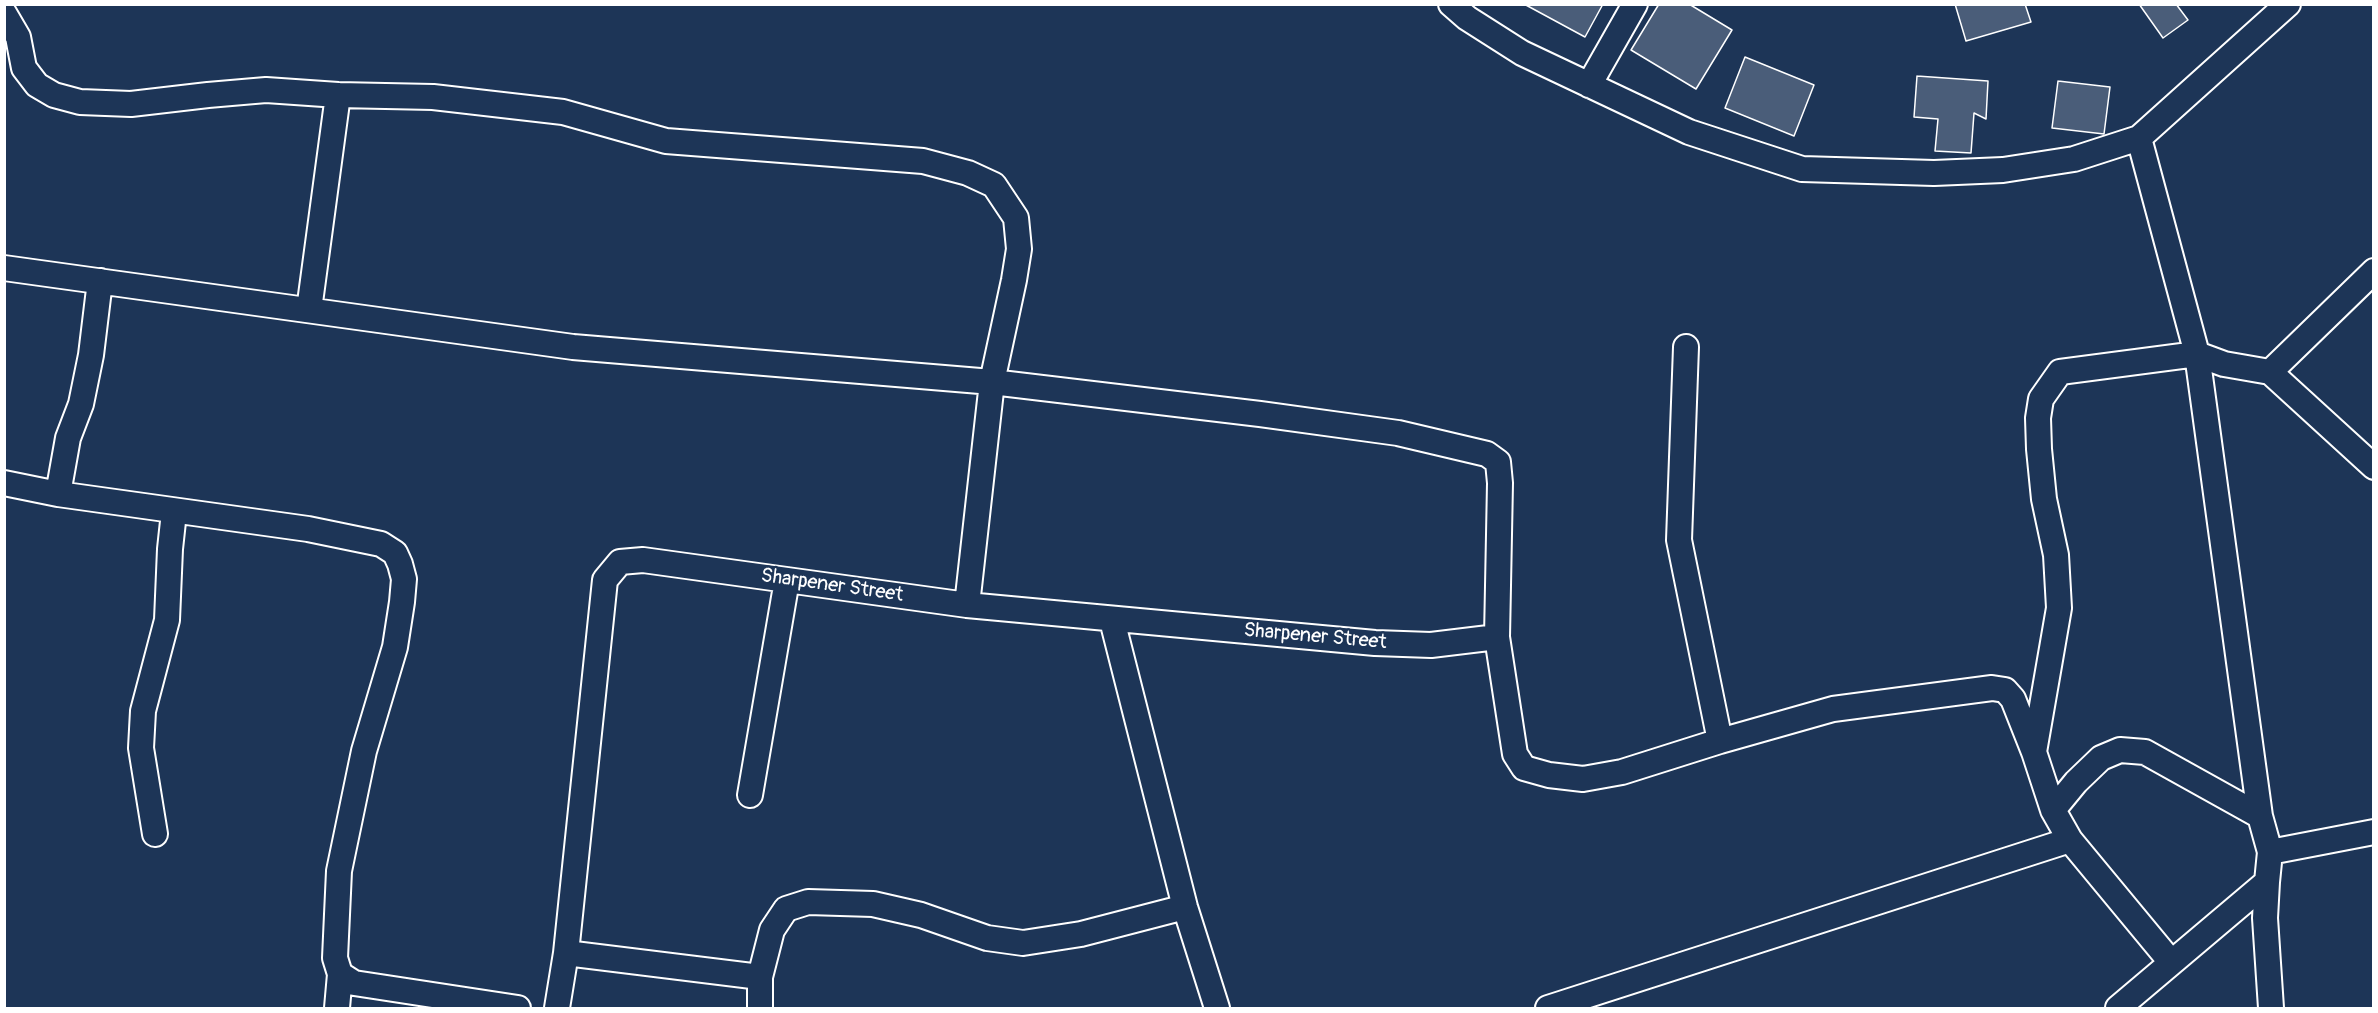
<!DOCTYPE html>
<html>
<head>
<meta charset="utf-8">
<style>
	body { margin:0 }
	#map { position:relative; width:2378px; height:1013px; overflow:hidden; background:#1d3557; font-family:Pangolin,sans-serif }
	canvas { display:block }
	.frame { position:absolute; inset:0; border:6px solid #fff; pointer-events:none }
</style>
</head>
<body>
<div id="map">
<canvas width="2378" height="1013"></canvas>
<div class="frame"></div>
</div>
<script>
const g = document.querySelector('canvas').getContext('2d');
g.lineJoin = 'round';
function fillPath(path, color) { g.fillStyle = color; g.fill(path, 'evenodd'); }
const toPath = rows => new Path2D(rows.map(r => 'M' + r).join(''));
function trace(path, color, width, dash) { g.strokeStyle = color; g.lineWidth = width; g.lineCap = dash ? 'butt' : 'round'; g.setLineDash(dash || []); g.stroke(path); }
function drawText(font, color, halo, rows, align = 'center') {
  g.font = font + ' Pangolin,sans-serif'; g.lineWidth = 4.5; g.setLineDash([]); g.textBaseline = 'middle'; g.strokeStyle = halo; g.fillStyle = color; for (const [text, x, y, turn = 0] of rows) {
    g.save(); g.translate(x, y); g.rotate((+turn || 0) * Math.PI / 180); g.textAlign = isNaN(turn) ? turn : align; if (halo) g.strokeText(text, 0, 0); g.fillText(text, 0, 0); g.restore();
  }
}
const building = toPath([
	[1524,4,1603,4,1585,37,1524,4],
	[1659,4,1689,4,1732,30,1696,89,1631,50,1659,4],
	[1955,4,2025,4,2031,22,1966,41,1955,4],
	[2139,4,2176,4,2188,20,2163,38,2139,4],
	[1745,57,1814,85,1794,136,1725,108,1745,57],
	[1917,76,1988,81,1986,119,1974,113,1971,153,1935,151,1938,119,1914,117,1917,76],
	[2058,81,2110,87,2104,134,2052,128,2058,81]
]);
fillPath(building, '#4a5d79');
trace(building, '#fff', 1.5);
const minor = toPath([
	[1451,4,1467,18,1522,53,1689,132,1802,169,1934,173,2003,170,2074,159,2139,138,2288,4],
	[4,13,18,37,24,68,37,85,54,95,80,102,131,104,208,95,266,90,338,95,433,97,563,112,666,141,923,161,968,173,994,185,1016,218,1019,249,1014,280,992,382,967,605],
	[1589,85,1635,4],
	[4,268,573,347,992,382,1260,414,1398,433,1487,454,1498,462,1500,483,1497,637,1515,754,1524,768,1549,775,1583,779,1622,772,1720,741,1833,709,1992,688,2005,690,2013,699,2034,752,2053,810,2070,840,2171,962],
	[309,310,338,95],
	[1686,347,1679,540,1720,741],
	[2270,372,2374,271],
	[4,483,58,494,308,529,381,544,395,553,400,564,404,579,402,602,395,647,364,751,339,871,335,958,340,974,354,983,518,1008],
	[58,494,68,438,81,404,91,355,100,281],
	[1112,620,1185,907,1217,1008],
	[2034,752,2059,608,2056,555,2044,499,2039,449,2038,418,2041,399,2060,372,2197,354,2224,364,2270,372,2374,467],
	[750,795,787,580],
	[2053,810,2076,782,2101,758,2120,750,2145,752,2260,816],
	[155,834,141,748,143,711,167,620,170,549,174,512],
	[2270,852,2374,832],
	[2267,882,2265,918,2271,1008],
	[566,953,760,977],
	[337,1008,340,974],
	[557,1008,566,953,605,580,620,562,643,560,967,605,1375,643,1431,645,1497,637],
	[760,1008,760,977,772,930,786,909,808,902,873,904,921,915,987,938,1023,943,1081,934,1185,907],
	[1548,1008,2070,840],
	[2118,1008,2267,882,2270,852,2260,816,2197,354,2139,138]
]);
trace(minor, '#fff', 28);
trace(minor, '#1d3557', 24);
drawText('20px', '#fff', '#1d3557', [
	["Sharpener Street",832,586,8],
	["Sharpener Street",1315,637,5]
]);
</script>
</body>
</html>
